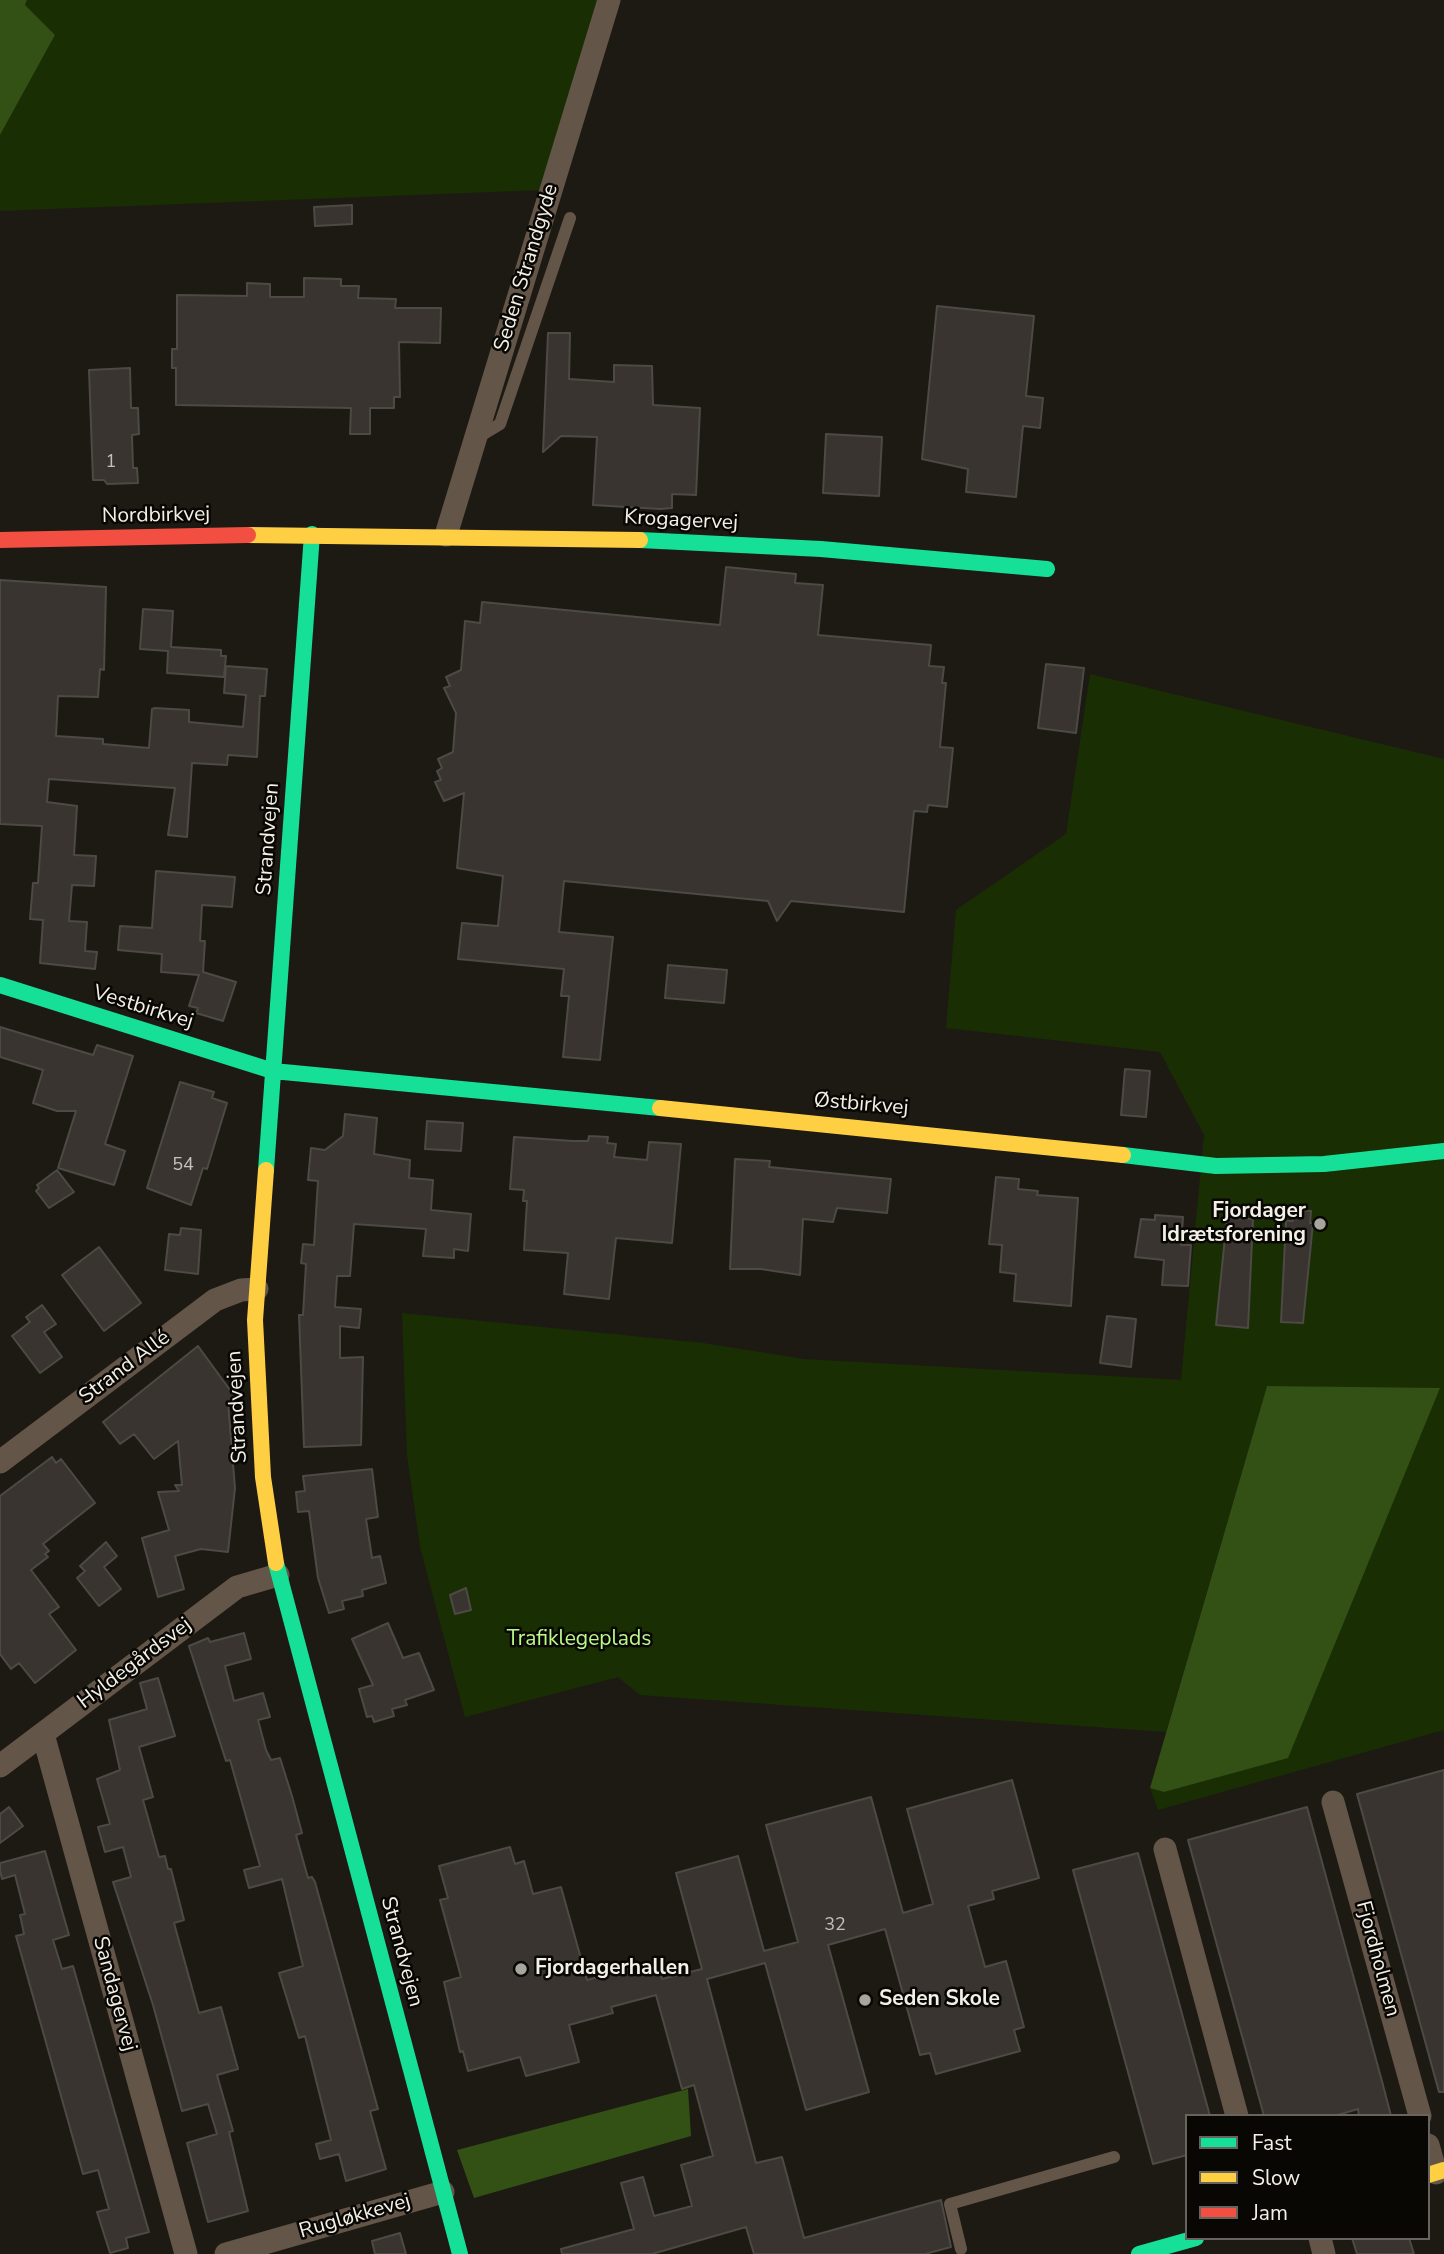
<!DOCTYPE html>
<html>
<head>
<meta charset="utf-8">
<style>
	body { margin:0 }
	#map { position:relative; width:1444px; height:2254px; overflow:hidden; background:#1d1a13; font-family:"Nunito Sans",sans-serif }
	canvas { display:block }
	.legend { position:absolute; left:1185px; top:2114px; width:245px; height:126px; box-sizing:border-box; background:#090703; border:2px solid #67645e; margin:0; padding:9px 12px; list-style:none; font-size:21px; color:#f3f0e7 }
	.legend li { display:flex; align-items:center; gap:14px; height:35px }
	.legend b { width:35px; border:2px solid #67645e }
</style>
</head>
<body>
<div id="map">
<canvas width="1444" height="2254"></canvas>
<ul class="legend">
<li><b style="height:9px;background:#16e098"></b>Fast</li>
<li><b style="height:9px;background:#ffcf43"></b>Slow</li>
<li><b style="height:9px;background:#f24e42"></b>Jam</li>
</ul>
</div>
<script>
const g = document.querySelector('canvas').getContext('2d');
g.lineJoin = 'round';
function fillPath(path, color) { g.fillStyle = color; g.fill(path, 'evenodd'); }
const toPath = rows => new Path2D(rows.map(r => 'M' + r).join(''));
function trace(path, color, width, dash) { g.strokeStyle = color; g.lineWidth = width; g.lineCap = dash ? 'butt' : 'round'; g.setLineDash(dash || []); g.stroke(path); }
function drawText(font, color, halo, rows, align = 'center') {
  g.font = font + ' "Nunito Sans",sans-serif'; g.lineWidth = 5; g.setLineDash([]); g.textBaseline = 'middle'; g.strokeStyle = halo; g.fillStyle = color; for (const [text, x, y, turn = 0] of rows) {
    g.save(); g.translate(x, y); g.rotate((+turn || 0) * Math.PI / 180); g.textAlign = isNaN(turn) ? turn : align; if (halo) g.strokeText(text, 0, 0); g.fillText(text, 0, 0); g.restore();
  }
}
fillPath(toPath([
	[27,0,599,0,544,190,0,211,0,135,55,35,25,5],
	[1090,674,1444,759,1444,1730,1158,1810,1150,1788,1164,1792,1440,1389,1267,1386,1166,1732,640,1695,618,1677,465,1717,420,1547,407,1455,402,1313,703,1343,804,1359,1181,1380,1204,1135,1160,1052,946,1028,956,910,1066,834]
]), '#1a2e04');
fillPath(toPath([
	[0,0,27,0,25,5,55,35,0,135],
	[1267,1386,1440,1388,1288,1758,1164,1792,1150,1788],
	[688,2089,691,2136,474,2198,457,2150]
]), '#335015');
const building = toPath([
	[352,205,352,224,315,226,314,207,352,205],
	[304,278,341,279,341,286,359,286,358,298,396,299,395,308,441,308,440,343,399,342,400,397,394,397,394,408,370,408,370,434,350,434,351,408,176,405,176,368,172,368,172,349,177,349,177,295,247,296,247,283,270,284,270,297,304,297,304,278],
	[937,306,1034,316,1026,396,1043,398,1040,428,1023,426,1016,497,966,492,968,469,922,459,937,306],
	[548,333,570,333,569,379,614,382,614,365,652,366,653,405,700,408,696,495,672,494,672,508,660,509,593,505,597,437,561,436,543,452,548,333],
	[130,368,131,408,138,408,139,434,132,435,133,468,137,468,138,483,107,484,104,480,93,480,89,370,130,368],
	[826,434,882,437,879,496,823,493,826,434],
	[726,567,796,574,795,583,823,585,818,635,931,645,929,666,944,667,942,683,946,683,940,747,953,748,947,807,928,805,927,812,914,811,904,912,791,901,777,921,768,901,564,881,559,932,613,937,600,1060,563,1057,569,996,561,996,564,969,458,959,462,923,498,926,503,876,457,868,464,793,444,801,435,782,441,780,437,771,442,768,438,759,453,752,456,713,444,688,450,686,446,677,461,670,465,621,480,623,482,602,720,625,726,567],
	[0,580,106,587,104,670,100,669,98,697,58,696,56,736,103,739,103,744,149,748,152,709,155,708,189,710,189,722,243,727,246,695,224,693,226,666,267,669,265,696,260,696,257,757,228,755,227,765,192,763,187,837,168,835,175,788,49,779,47,802,77,806,74,855,96,856,94,886,72,885,69,921,87,922,85,951,97,952,95,969,40,963,43,920,30,919,33,883,38,883,42,826,0,824,0,580],
	[143,609,173,611,171,647,221,650,221,656,226,656,224,677,167,673,168,651,140,649,143,609],
	[1046,664,1084,668,1076,733,1038,728,1046,664],
	[156,871,235,877,232,907,202,905,200,941,205,941,203,972,236,982,223,1021,196,1013,198,1008,189,1006,199,975,161,972,162,954,118,950,120,926,152,928,156,871],
	[668,965,727,970,724,1003,665,998,668,965],
	[0,1027,93,1055,97,1045,133,1056,105,1144,125,1151,114,1185,58,1168,76,1111,57,1111,33,1103,43,1070,0,1057,0,1027],
	[1125,1069,1150,1071,1146,1117,1121,1115,1125,1069],
	[180,1082,214,1092,212,1098,227,1103,207,1169,203,1168,191,1205,147,1188,180,1082],
	[345,1114,377,1118,374,1154,410,1160,409,1178,433,1180,431,1210,471,1214,468,1251,454,1249,454,1258,423,1256,426,1229,354,1224,350,1276,337,1276,335,1307,361,1309,359,1328,340,1326,340,1358,363,1357,361,1445,304,1447,299,1315,303,1315,306,1264,301,1263,303,1244,314,1245,318,1181,308,1180,311,1148,325,1150,343,1136,345,1114],
	[427,1121,463,1123,461,1151,425,1149,427,1121],
	[589,1136,608,1137,607,1143,616,1144,614,1157,647,1160,649,1142,681,1144,672,1243,616,1238,609,1299,564,1294,568,1253,524,1250,527,1201,523,1201,524,1190,510,1189,514,1137,573,1141,588,1141,589,1136],
	[735,1159,770,1161,769,1167,891,1179,887,1213,837,1208,833,1222,803,1219,800,1275,761,1269,730,1269,735,1159],
	[57,1170,74,1192,49,1208,36,1191,39,1188,37,1185,57,1170],
	[996,1177,1019,1179,1018,1189,1038,1191,1037,1195,1078,1198,1071,1306,1014,1301,1016,1274,1000,1272,1002,1245,989,1244,996,1177],
	[1294,1210,1311,1211,1310,1223,1313,1223,1303,1323,1281,1322,1286,1221,1293,1221,1294,1210],
	[1155,1215,1183,1217,1181,1245,1191,1245,1188,1286,1162,1285,1164,1260,1135,1257,1141,1219,1155,1220,1155,1215],
	[1227,1218,1253,1219,1248,1328,1216,1325,1227,1218],
	[181,1228,201,1230,198,1274,165,1270,169,1234,180,1235,181,1228],
	[99,1247,141,1303,104,1331,62,1275,99,1247],
	[42,1305,56,1324,44,1332,62,1357,40,1373,12,1336,30,1322,26,1317,42,1305],
	[1107,1316,1136,1319,1131,1367,1100,1363,1107,1316],
	[198,1346,238,1401,228,1402,235,1488,228,1552,201,1549,175,1556,184,1589,158,1597,142,1538,169,1530,158,1492,179,1491,175,1485,182,1485,178,1441,154,1459,134,1434,120,1444,103,1422,198,1346],
	[52,1457,56,1463,61,1459,95,1503,43,1544,49,1551,45,1554,48,1557,31,1570,59,1607,49,1614,76,1650,35,1683,19,1663,11,1669,0,1654,0,1496,52,1457],
	[372,1469,378,1517,366,1519,372,1558,380,1556,386,1583,362,1590,363,1596,342,1601,344,1609,329,1613,318,1578,309,1511,298,1512,296,1492,305,1491,303,1476,372,1469],
	[106,1542,117,1556,104,1567,121,1589,99,1606,77,1578,85,1571,80,1566,106,1542],
	[466,1588,471,1610,455,1614,450,1595,466,1588],
	[388,1623,403,1658,419,1653,434,1690,405,1700,407,1705,392,1709,394,1716,374,1722,372,1716,367,1717,359,1689,373,1685,352,1639,388,1623],
	[244,1633,251,1659,225,1666,234,1701,263,1693,270,1717,258,1720,266,1750,271,1760,280,1758,292,1796,302,1833,296,1835,308,1878,312,1877,315,1882,378,2109,370,2111,386,2169,346,2181,339,2154,320,2159,316,2144,331,2140,305,2036,299,2038,279,1973,303,1966,282,1879,249,1888,244,1870,260,1866,230,1760,226,1761,189,1646,208,1638,210,1642,244,1633],
	[158,1678,175,1736,139,1747,153,1797,143,1800,159,1857,165,1856,168,1869,171,1869,184,1920,174,1923,199,2013,221,2007,238,2069,217,2075,233,2131,229,2132,248,2211,208,2222,187,2143,217,2134,208,2104,182,2111,153,2005,113,1882,131,1877,123,1847,105,1852,98,1827,110,1824,97,1779,120,1770,109,1720,147,1709,140,1683,158,1678],
	[1444,1770,1444,2092,1439,2092,1357,1794,1444,1770],
	[1012,1780,1039,1878,992,1891,994,1899,968,1906,985,1967,1006,1961,1024,2027,1014,2030,1020,2051,936,2074,930,2053,920,2055,885,1929,828,1945,869,2092,806,2110,765,1963,707,1979,756,2163,782,2157,804,2238,941,2200,951,2247,925,2254,754,2254,746,2227,652,2254,562,2254,561,2249,634,2229,621,2183,643,2177,654,2216,692,2206,681,2165,713,2156,694,2085,682,2089,656,1995,611,2007,613,2013,569,2025,579,2062,526,2076,520,2057,468,2071,463,2051,460,2052,444,1982,461,1977,440,1900,448,1898,439,1866,510,1847,515,1864,524,1861,533,1894,561,1887,587,1980,656,1961,662,1979,702,1969,676,1873,738,1856,764,1951,798,1942,766,1825,871,1797,903,1913,933,1904,907,1809,1012,1780],
	[9,1807,23,1826,0,1843,0,1814,9,1807],
	[1307,1807,1383,2085,1391,2116,1359,2116,1358,2109,1334,2116,1264,2116,1188,1840,1307,1807],
	[45,1851,69,1935,53,1940,62,1969,73,1966,149,2232,126,2238,128,2248,110,2253,97,2212,109,2209,98,2170,83,2174,16,1936,24,1934,20,1915,25,1914,15,1875,2,1879,0,1870,0,1863,45,1851],
	[1138,1853,1210,2116,1187,2116,1187,2155,1153,2164,1073,1870,1138,1853],
	[400,2233,406,2254,375,2254,372,2241,400,2233],
	[1352,2238,1409,2238,1414,2254,1357,2254,1352,2238]
]);
fillPath(building, '#393430');
trace(building, '#4d4944', 2);
trace(toPath([
	[475,439,500,424,570,218],
	[961,2249,950,2204,1114,2157]
]), '#645549', 12);
trace(toPath([
	[446,535,609,0],
	[0,1462,215,1300,241,1290,257,1289],
	[43,1734,186,2254],
	[0,1766,237,1587,278,1575],
	[1333,1802,1420,2116],
	[1165,1849,1237,2116],
	[1428,2145,1436,2173],
	[1320,2238,1324,2254],
	[226,2254,443,2192]
]), '#645549', 23);
trace(toPath([
	[640,540,821,549,1047,569],
	[0,985,273,1071,660,1108],
	[1123,1155,1216,1166,1324,1164,1444,1151],
	[266,1170,312,534],
	[276,1563,460,2254],
	[1139,2254,1196,2238]
]), '#16e098', 16);
trace(toPath([
	[248,535,640,540],
	[660,1108,1123,1155],
	[266,1170,255,1320,263,1477,276,1563],
	[1428,2175,1444,2170]
]), '#ffcf43', 16);
trace(toPath([
	[0,540,248,535]
]), '#f24e42', 16);
for (const [x, y, r, color] of [
	[1320,1224,7,"#a8a59d"],
	[521,1969,7,"#a8a59d"],
	[865,2000,7,"#a8a59d"]
]) { const dot = new Path2D(); dot.arc(x, y, r, 0, 2 * Math.PI); g.fillStyle = color; g.fill(dot); trace(dot, '#090703', 2.5); }
drawText('18px', '#c4c1b9', null, [
	["1",111,463],
	["54",183,1166],
	["32",835,1926]
]);
drawText('21px', '#f3f0e7', '#090703', [
	["Seden Strandgyde",527,268,-73],
	["Nordbirkvej",156,516,-1],
	["Krogagervej",681,521,3],
	["Strandvejen",269,839,-86],
	["Vestbirkvej",143,1008,17],
	["Østbirkvej",861,1105,5],
	["Strand Allé",125,1368,-37],
	["Strandvejen",238,1407,-93],
	["Hyldegårdsvej",135,1664,-37],
	["Strandvejen",401,1952,75],
	["Fjordholmen",1377,1959,75],
	["Sandagervej",114,1994,75],
	["Rugløkkevej",355,2217,-16]
]);
drawText('bold 21px', '#f3f0e7', '#090703', [
	["Fjordager",1306,1212,"right"],
	["Idrætsforening",1306,1236,"right"],
	["Fjordagerhallen",535,1969],
	["Seden Skole",879,2000]
], 'left');
drawText('21px', '#bbfa88', '#090703', [
	["Trafiklegeplads",579,1640]
]);
</script>
</body>
</html>
